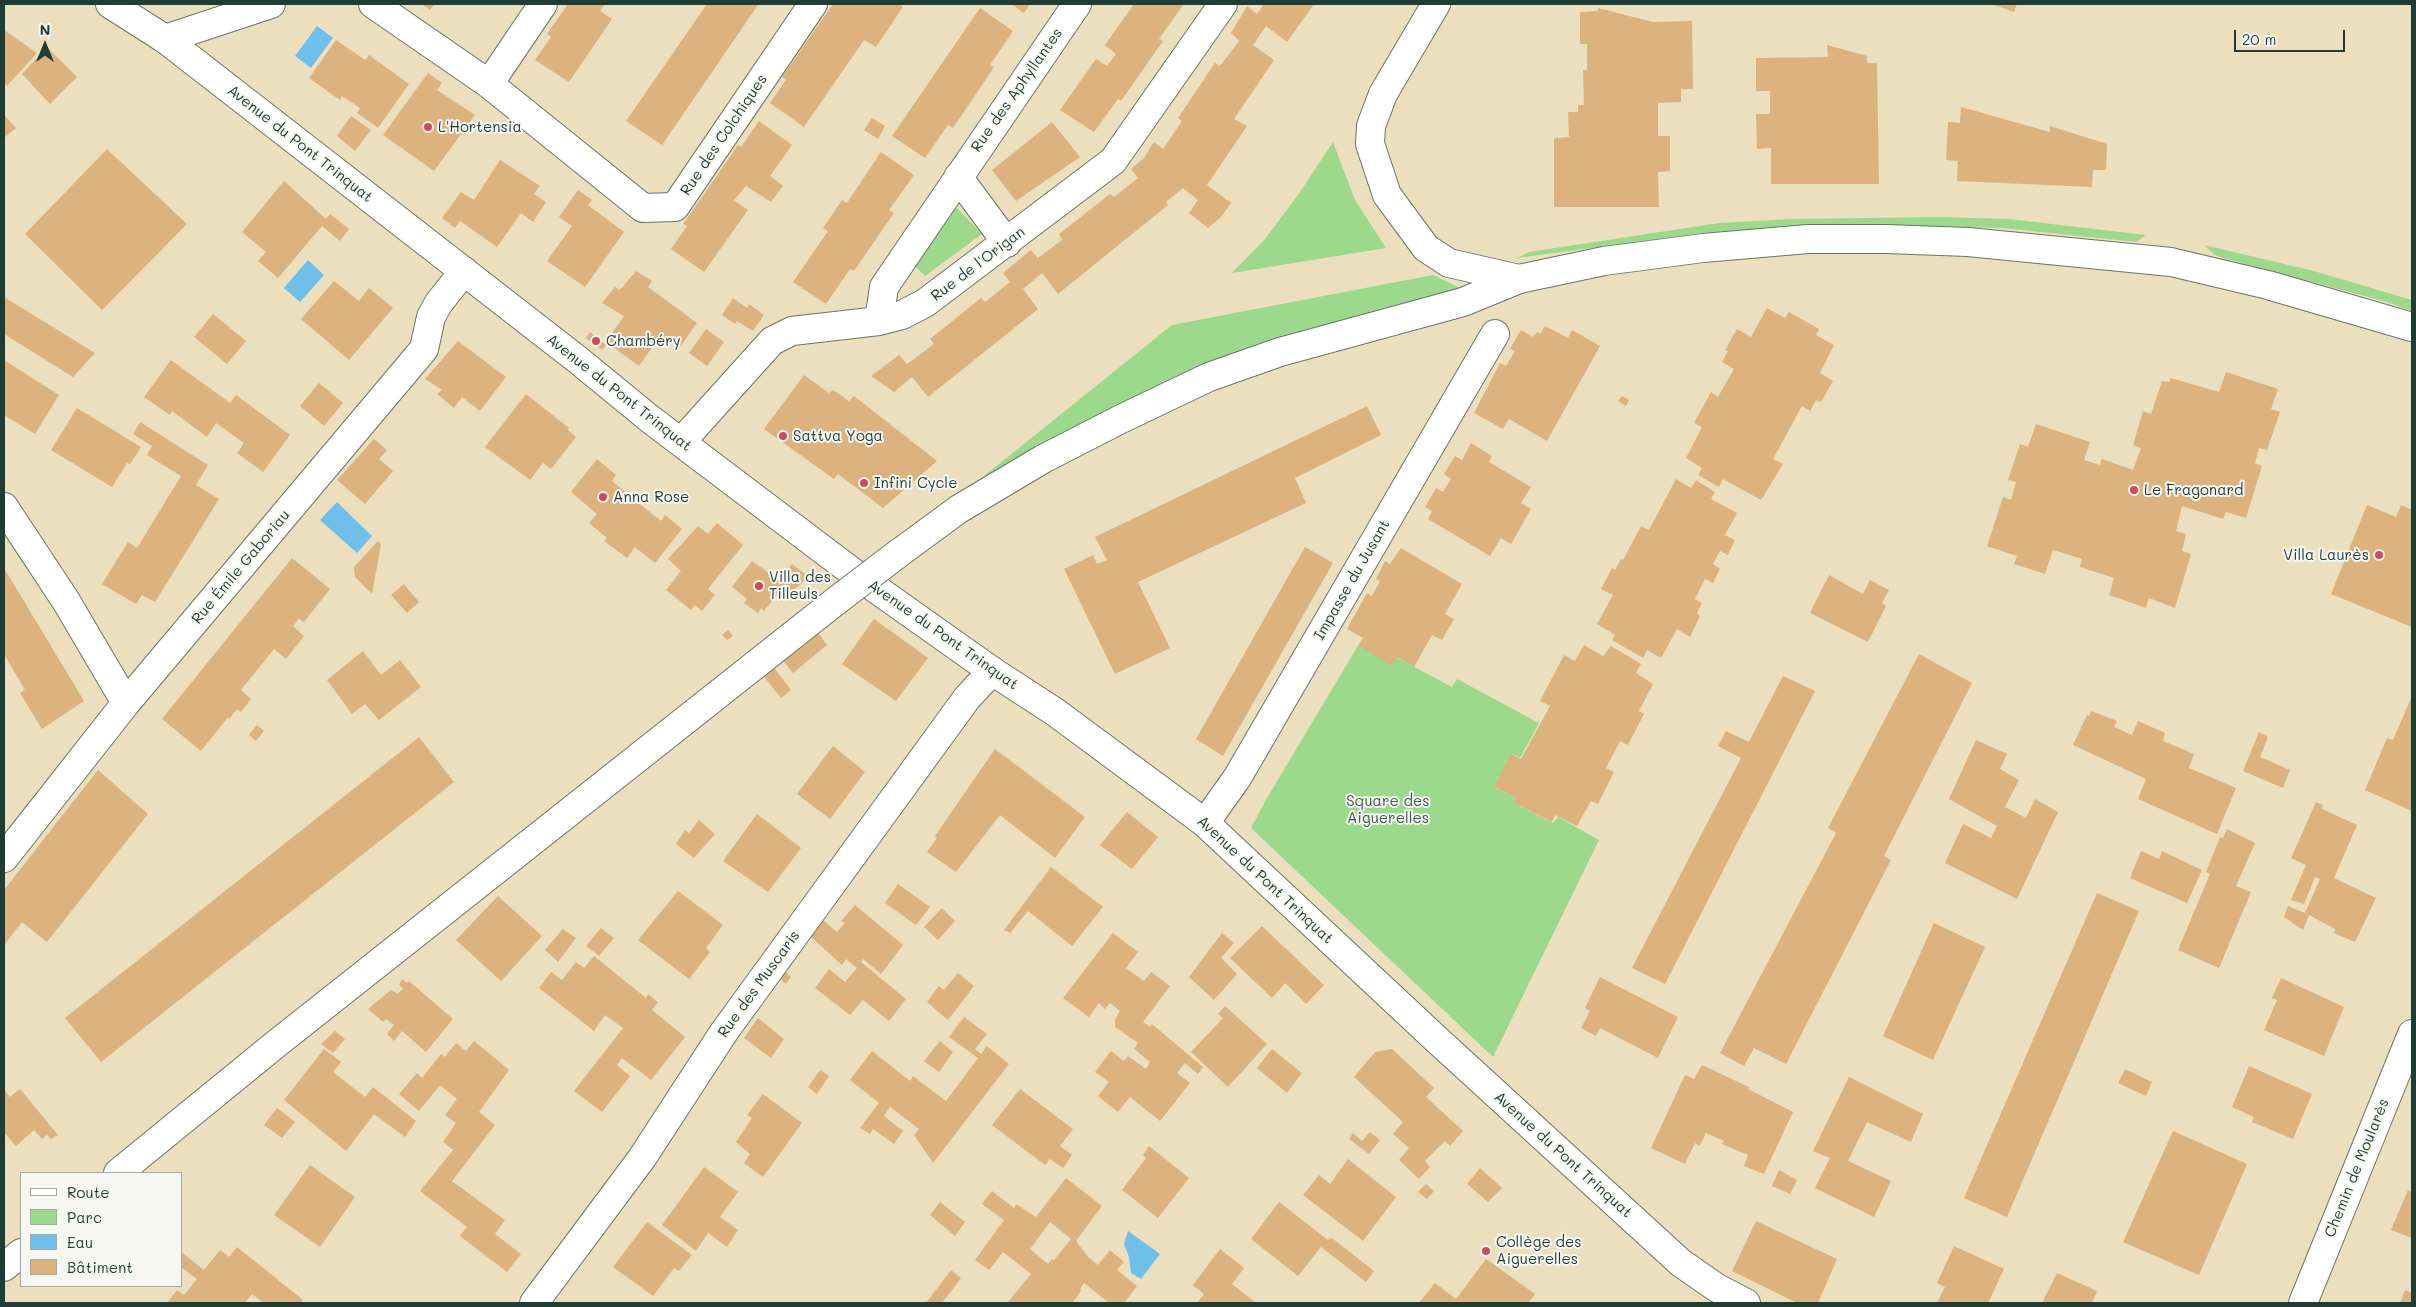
<!DOCTYPE html>
<html>
<head>
<meta charset="utf-8">
<style>
	body { margin:0 }
	#map { position:relative; width:2416px; height:1307px; overflow:hidden; background:#ecdfbe; font-family:Mali,sans-serif }
	canvas { display:block }
	.frame { position:absolute; inset:0; border:5px solid #1f3d34; pointer-events:none }
	.legend { position:absolute; left:20px; top:1172px; width:162px; height:115px; box-sizing:border-box; background:#f6f6f2; border:1px solid #a0aca6; margin:0; padding:6px 9px; list-style:none; font-size:15px; color:#1f3d34 }
	.legend li { display:flex; align-items:center; gap:10px; height:25px }
	.legend b { width:25px; border:1px solid #a0aca6 }
	.north { position:absolute; left:20px; top:20px; width:50px; height:50px; -webkit-text-stroke:4px #f6f6f2; paint-order:stroke; rotate:0deg; font-size:14px; font-weight:700; line-height:20px; text-align:center; color:#1f3d34 }
	.north::after { content:''; display:block; margin:auto; width:18px; height:22px; background:#1f3d34; clip-path:polygon(50% 0,100% 100%,50% 72%,0 100%) }
	.scale { position:absolute; left:2234px; top:30px; width:111px; height:22px; box-sizing:border-box; border:2px solid #1f3d34; border-top:0; padding-left:6px; font-size:15px; line-height:18px; white-space:nowrap; color:#1f3d34; -webkit-text-stroke:4px #f6f6f2; paint-order:stroke }
</style>
</head>
<body>
<div id="map">
<canvas width="2416" height="1307"></canvas>
<div class="frame"></div>
<ul class="legend">
<li><b style="height:6px;background:#fff"></b>Route</li>
<li><b style="height:14px;background:#9cd98d"></b>Parc</li>
<li><b style="height:14px;background:#70bfeb"></b>Eau</li>
<li><b style="height:14px;background:#dcb27e"></b>Bâtiment</li>
</ul>
<div class="north">N</div>
<div class="scale">20 m</div>
</div>
<script>
const g = document.querySelector('canvas').getContext('2d');
g.lineJoin = 'round';
function fillPath(path, color) { g.fillStyle = color; g.fill(path, 'evenodd'); }
const toPath = rows => new Path2D(rows.map(r => 'M' + r).join(''));
function trace(path, color, width, dash) { g.strokeStyle = color; g.lineWidth = width; g.lineCap = dash ? 'butt' : 'round'; g.setLineDash(dash || []); g.stroke(path); }
function drawText(font, color, halo, rows, align = 'center') {
  g.font = font + ' Mali,sans-serif'; g.lineWidth = 4; g.setLineDash([]); g.textBaseline = 'middle'; g.strokeStyle = halo; g.fillStyle = color; for (const [text, x, y, turn = 0] of rows) {
    g.save(); g.translate(x, y); g.rotate((+turn || 0) * Math.PI / 180); g.textAlign = isNaN(turn) ? turn : align; if (halo) g.strokeText(text, 0, 0); g.fillText(text, 0, 0); g.restore();
  }
}
fillPath(toPath([
	[1333,142,1355,200,1386,248,1232,273,1265,239,1298,195],
	[954,205,982,234,925,276,914,265],
	[1940,217,2009,219,2146,235,2136,242,2003,228,1843,224,1709,232,1517,258,1529,252,1719,223,1792,219],
	[2204,245,2314,271,2412,300,2412,311,2387,302,2223,258,2215,255],
	[1433,275,1460,288,1294,334,1114,406,964,492,1172,325],
	[1362,639,1452,687,1457,679,1539,723,1520,758,1512,754,1494,787,1516,798,1514,803,1553,823,1558,817,1599,840,1493,1057,1251,828,1267,798]
]), '#9cd98d');
fillPath(toPath([
	[317,26,333,38,311,68,295,56],
	[308,260,324,275,300,302,284,288],
	[337,502,372,536,357,553,320,520],
	[1128,1231,1160,1254,1141,1279,1131,1273,1129,1257,1124,1244]
]), '#70bfeb');
fillPath(toPath([
	[422,4,434,4,430,10],
	[568,4,605,4,600,11,612,19,569,82,535,60,551,37,547,34],
	[707,4,758,5,662,145,626,121],
	[833,4,899,4,903,7,876,47,864,40,804,127,770,103,786,80,782,77],
	[1011,4,1030,4,1024,13],
	[1134,4,1183,5,1159,39,1163,41,1121,101,1118,99,1094,132,1060,110,1096,59,1107,66,1116,54,1105,45],
	[1264,4,1314,4,1287,42,1266,26,1253,45,1274,60,1234,119,1247,126,1207,185,1231,203,1221,217,1208,228,1189,213,1198,200,1183,188,1166,202,1168,205,1058,294,1042,273,1023,289,1038,309,928,397,912,377,894,392,871,376,899,355,907,364,934,344,930,339,981,298,985,302,1010,282,1003,273,1031,250,1038,258,1062,240,1059,234,1110,194,1114,197,1138,178,1131,169,1144,158,1154,142,1163,149,1182,121,1178,118,1215,63,1220,66,1239,41,1231,33,1247,6,1257,14],
	[1991,4,2017,4,2014,12],
	[980,8,1013,31,990,65,994,67,974,97,953,128,948,125,925,158,892,136],
	[1598,8,1653,22,1692,21,1693,89,1681,89,1681,102,1658,103,1658,136,1670,136,1670,171,1658,172,1659,207,1554,207,1554,138,1569,137,1568,112,1578,112,1578,105,1584,105,1583,70,1587,70,1587,44,1580,44,1580,12,1598,11],
	[4,30,37,53,7,86,4,83],
	[336,40,365,60,369,55,409,84,378,128,357,113,360,108,342,96,340,100,309,78],
	[1827,45,1867,56,1867,63,1877,63,1879,184,1771,184,1771,148,1757,149,1756,114,1770,114,1770,91,1756,91,1756,58,1828,57],
	[47,47,77,77,50,104,22,74],
	[428,73,442,83,437,90,475,115,434,171,383,135],
	[1961,107,2050,132,2050,126,2107,144,2106,170,2093,170,2092,187,1957,181,1958,161,1946,160,1948,122,1960,123],
	[4,115,16,128,4,138],
	[351,116,371,130,355,151,337,136],
	[872,118,885,126,878,139,864,130],
	[759,121,792,145,770,176,783,186,771,202,746,186,734,200,748,210,704,272,671,249,687,226,683,224,691,213,738,145,741,147],
	[1052,122,1080,157,1016,201,992,170],
	[107,149,187,224,102,310,25,234],
	[881,152,914,175,889,210,894,213,854,271,850,269,826,304,793,282,828,231,823,228,842,200,847,203],
	[500,160,540,186,534,194,546,202,533,222,521,213,497,247,460,221,455,228,442,218,461,192,474,200],
	[284,181,326,219,330,214,349,229,340,241,322,226,278,278,258,261,266,252,242,232],
	[578,190,592,200,588,205,624,232,585,287,547,261,572,226,559,217],
	[636,271,652,281,648,287,697,323,679,348,661,335,639,366,606,342,624,316,602,303,615,287,620,290],
	[334,281,359,301,369,288,393,308,349,360,301,319],
	[4,297,95,353,73,377,4,334],
	[733,298,747,308,749,304,764,315,753,331,737,321,735,324,722,315],
	[1767,308,1785,318,1789,312,1819,329,1816,335,1834,345,1820,373,1833,381,1821,402,1816,400,1810,411,1802,406,1773,459,1783,464,1761,500,1723,479,1719,487,1698,475,1702,468,1686,458,1702,427,1694,423,1711,392,1718,397,1734,369,1722,362,1728,351,1725,350,1737,329,1751,337],
	[213,314,246,341,227,364,194,337],
	[1545,326,1568,338,1572,330,1600,346,1547,441,1509,419,1503,429,1474,413,1500,363,1506,366,1515,351,1510,349,1521,330,1533,337,1537,332,1540,334],
	[706,329,724,342,707,366,689,353],
	[590,332,606,345,602,350,586,338],
	[458,341,506,377,480,411,462,397,454,408,437,394,442,390,425,379],
	[4,360,59,395,35,434,4,415],
	[171,360,230,403,236,395,290,435,263,472,237,453,244,443,216,423,207,437,172,411,170,415,144,397],
	[2226,372,2278,389,2271,409,2280,412,2267,450,2259,448,2255,463,2262,466,2246,518,2226,512,2223,519,2182,506,2176,531,2186,534,2182,551,2191,554,2175,608,2149,598,2146,608,2109,595,2114,578,2080,567,2082,559,2053,550,2045,574,2014,564,2017,556,1987,546,2003,497,2011,500,2016,482,2008,480,2020,444,2028,447,2036,424,2090,442,2084,460,2100,465,2102,459,2133,470,2141,448,2133,445,2143,411,2151,414,2162,381,2169,382,2171,378,2219,392],
	[804,375,829,393,833,390,849,401,854,396,937,461,883,508,838,474,834,479,764,429],
	[319,383,343,403,324,426,300,406],
	[526,394,569,428,568,430,576,437,551,469,543,463,530,480,485,447],
	[1622,396,1629,400,1626,406,1618,401],
	[1367,406,1381,435,1295,478,1306,503,1138,582,1170,648,1115,674,1064,569,1093,555,1097,564,1107,560,1095,537],
	[77,408,141,447,130,464,127,463,112,487,51,450],
	[140,422,208,465,196,485,219,499,155,602,142,595,136,604,102,584,128,542,137,548,181,476,147,455,152,446,133,434],
	[374,439,387,450,379,459,393,471,365,504,337,480],
	[1471,443,1492,456,1489,462,1531,487,1521,503,1531,509,1511,544,1501,538,1490,556,1428,519,1432,511,1425,507,1436,488,1443,492,1451,479,1444,474,1455,456,1462,460],
	[597,459,616,475,612,481,636,501,661,521,665,515,682,529,655,563,635,547,627,558,604,541,607,538,589,523,597,514,571,492],
	[1676,479,1691,488,1696,480,1715,492,1711,499,1737,513,1725,535,1735,540,1728,555,1720,551,1713,564,1720,569,1713,583,1705,579,1695,599,1702,603,1697,613,1700,616,1690,637,1677,629,1661,658,1647,650,1643,658,1612,640,1615,635,1597,624,1613,595,1601,589,1612,568,1615,570,1621,559,1623,560,1641,526,1649,530],
	[2367,505,2396,517,2401,505,2412,510,2412,627,2331,594],
	[717,523,743,545,708,589,715,595,702,611,695,605,691,610,666,590,681,571,668,559,698,526,708,534],
	[378,541,381,544,372,594,355,577,354,567],
	[1305,547,1333,563,1223,756,1196,739],
	[1401,548,1462,584,1445,614,1454,619,1442,640,1432,635,1414,667,1397,657,1392,666,1359,646,1363,638,1347,629,1367,593,1372,596,1380,581,1376,579,1385,561,1390,564],
	[292,558,330,589,304,622,299,619,293,626,304,636,286,659,274,649,241,690,251,699,241,712,237,709,229,719,228,717,201,751,162,719],
	[752,561,780,581,792,564,809,577,791,592,785,584,764,611,761,608,758,613,744,603,747,599,732,587],
	[4,568,84,701,42,729,20,693,25,690,4,654],
	[1829,575,1863,594,1870,580,1889,590,1882,603,1886,606,1868,642,1810,613],
	[404,584,419,602,407,613,391,595],
	[874,619,928,658,896,701,842,664],
	[814,627,827,645,793,673,780,657],
	[728,630,733,636,727,640,722,635],
	[1584,645,1603,656,1611,646,1641,664,1636,673,1653,684,1639,711,1644,714,1628,745,1620,741,1606,768,1614,772,1598,804,1591,801,1577,826,1555,815,1552,822,1514,803,1516,798,1494,787,1511,754,1521,759,1550,706,1540,701,1564,655,1575,661],
	[363,651,381,675,400,660,421,687,379,720,365,704,352,714,327,680],
	[1919,654,1972,683,1884,856,1891,860,1786,1064,1754,1048,1744,1066,1720,1053,1836,833,1828,828],
	[771,664,791,690,781,698,761,673],
	[1783,676,1815,691,1665,984,1632,968,1741,758,1718,746,1726,731,1749,742],
	[2412,696,2412,811,2365,790,2387,738,2393,740],
	[2091,711,2117,721,2114,727,2132,735,2138,721,2165,733,2163,741,2194,754,2189,768,2236,788,2217,834,2138,799,2146,779,2073,745,2087,715,2089,716],
	[257,725,264,731,256,741,249,735],
	[2259,732,2268,737,2260,757,2290,770,2283,788,2243,771],
	[419,737,454,782,101,1062,65,1018],
	[1976,740,2007,754,2000,769,2019,780,2005,807,2026,818,2035,799,2058,812,2017,899,1945,863,1963,824,1991,838,1997,826,1949,799],
	[833,746,865,772,830,819,797,794],
	[995,749,1085,817,1055,858,1000,815,956,872,927,852,937,838,935,836],
	[98,770,148,814,47,942,22,922,4,945,4,890],
	[2316,802,2323,805,2322,809,2357,825,2334,878,2376,898,2355,942,2334,933,2335,929,2309,915,2303,930,2284,917,2288,906,2305,913,2320,879,2315,877,2304,904,2291,900,2306,865,2291,858],
	[1127,812,1158,837,1132,869,1100,845],
	[757,814,801,848,768,892,723,861],
	[699,820,715,834,694,858,676,844,685,830,689,833],
	[2227,829,2255,843,2236,886,2251,892,2219,968,2178,950,2210,874,2206,872,2220,837,2223,838],
	[2141,851,2159,859,2162,851,2202,870,2187,903,2130,878],
	[1051,867,1103,907,1072,946,1028,911,1010,933,1004,930],
	[898,884,930,907,916,925,885,903],
	[678,891,723,925,706,948,710,952,689,979,638,940],
	[2097,893,2139,911,2007,1217,1964,1198],
	[498,896,542,936,501,981,456,940],
	[855,905,903,945,881,974,863,959,861,962,906,999,889,1021,863,1000,850,1015,815,988,829,969,845,982,857,968,846,959,842,965,810,936,823,920,837,932,845,923,841,921],
	[942,908,955,921,938,940,924,927],
	[1934,923,1985,947,1933,1060,1883,1036],
	[1262,926,1324,985,1306,1004,1285,983,1272,998,1230,958],
	[601,928,614,938,599,956,586,946],
	[563,929,576,938,558,962,545,950],
	[1113,933,1138,952,1126,968,1144,981,1151,972,1170,986,1143,1022,1150,1027,1152,1024,1203,1067,1198,1074,1185,1063,1177,1073,1190,1083,1160,1121,1130,1097,1118,1112,1098,1096,1109,1082,1095,1072,1111,1051,1124,1061,1128,1056,1146,1069,1150,1062,1134,1049,1138,1043,1115,1027,1115,1020,1120,1011,1110,1003,1105,1009,1099,1003,1089,1017,1063,998],
	[1222,933,1234,943,1221,958,1237,974,1214,1000,1189,977],
	[594,956,646,998,648,994,658,1002,652,1010,685,1037,651,1080,622,1058,617,1065,630,1076,602,1112,574,1091,623,1028,605,1015,594,1031,539,988,551,972,562,980,576,962,584,968],
	[785,971,791,977,786,984,779,978],
	[958,973,974,986,948,1020,927,1002,939,986,944,990],
	[1600,977,1678,1017,1658,1058,1600,1028,1596,1036,1581,1028,1590,1011,1585,1008],
	[2281,978,2344,1007,2324,1056,2264,1030,2277,1000,2272,998],
	[402,979,407,983,408,981,410,982,453,1019,426,1052,402,1031,394,1041,387,1034,394,1025,386,1019,383,1022,368,1009,391,990,398,994,403,988,399,985],
	[1225,1006,1267,1044,1228,1087,1191,1052,1223,1018,1218,1014],
	[964,1017,987,1034,975,1049,981,1054,987,1046,1009,1064,933,1163,914,1135,919,1129,890,1107,884,1116,903,1131,894,1144,873,1129,870,1134,860,1128,879,1103,850,1080,872,1051,910,1081,913,1076,946,1101,978,1058,949,1037],
	[758,1018,784,1039,771,1058,744,1038],
	[335,1031,345,1039,333,1053,321,1044],
	[474,1041,509,1070,479,1112,495,1125,452,1181,505,1220,495,1234,521,1254,507,1272,460,1236,467,1227,420,1191,453,1150,443,1142,456,1123,445,1115,457,1099,440,1085,419,1111,399,1094,417,1073,422,1078,441,1054,445,1057,456,1043,466,1051],
	[940,1041,953,1052,939,1072,924,1061],
	[324,1049,341,1062,333,1072,365,1097,373,1087,416,1121,405,1137,374,1114,346,1151,284,1100],
	[1272,1049,1302,1073,1287,1093,1257,1068],
	[1392,1049,1434,1088,1426,1097,1463,1131,1450,1146,1445,1141,1425,1161,1430,1167,1419,1179,1399,1160,1409,1148,1393,1134,1403,1122,1354,1077,1375,1052],
	[1702,1065,1749,1087,1748,1089,1793,1112,1764,1174,1744,1166,1748,1155,1722,1144,1724,1141,1706,1133,1700,1146,1695,1143,1685,1164,1651,1148,1685,1075,1694,1079],
	[2249,1066,2312,1094,2293,1139,2252,1122,2254,1117,2232,1107],
	[2125,1069,2152,1082,2146,1096,2118,1083],
	[820,1070,829,1076,817,1094,808,1087],
	[1849,1077,1923,1114,1911,1142,1867,1122,1848,1161,1891,1181,1874,1217,1815,1188,1830,1158,1813,1151],
	[4,1089,10,1097,20,1089,58,1135,51,1139,47,1135,42,1139,34,1130,16,1146,4,1132],
	[1020,1089,1073,1129,1060,1146,1072,1155,1063,1168,1050,1159,1045,1165,992,1125],
	[763,1094,802,1123,763,1177,744,1163,750,1154,736,1142,752,1118,747,1115],
	[277,1108,295,1122,282,1138,264,1125],
	[2173,1131,2247,1164,2199,1275,2123,1242],
	[1370,1132,1380,1140,1369,1154,1349,1139,1353,1133,1362,1141],
	[1149,1146,1189,1178,1158,1218,1122,1190,1146,1158,1143,1155],
	[1348,1159,1396,1197,1363,1241,1303,1195,1319,1175,1330,1184],
	[310,1165,355,1197,320,1247,274,1215],
	[704,1167,738,1192,720,1217,738,1230,727,1247,708,1233,696,1251,662,1225],
	[1480,1168,1502,1188,1488,1202,1467,1184],
	[1779,1170,1797,1180,1790,1194,1772,1186],
	[1066,1178,1102,1206,1076,1241,1088,1257,1098,1265,1110,1250,1124,1262,1117,1270,1137,1286,1124,1303,1109,1303,1084,1283,1080,1289,1081,1291,1072,1303,1007,1303,1031,1274,1003,1252,989,1270,975,1260,1004,1220,982,1204,992,1191,1014,1208,1016,1204,1036,1217],
	[1050,1222,1071,1239,1054,1260,1052,1259,1048,1264,1030,1249],
	[1426,1184,1434,1191,1427,1199,1418,1192],
	[2408,1190,2412,1192,2412,1238,2391,1230],
	[940,1202,965,1222,955,1236,930,1215],
	[1279,1202,1328,1240,1332,1238,1374,1271,1366,1282,1321,1247,1298,1276,1251,1239],
	[1756,1221,1837,1259,1818,1303,1797,1303,1732,1271],
	[647,1222,692,1255,679,1271,674,1268,653,1296,613,1267],
	[1954,1246,2004,1269,1988,1303,1937,1303,1945,1287,1937,1283],
	[237,1247,303,1300,300,1303,264,1303,252,1294,245,1303,167,1303,177,1290,184,1295,197,1279,181,1267,181,1252,204,1270,220,1250,229,1257],
	[1220,1249,1244,1268,1232,1284,1256,1303,1197,1303,1204,1294,1193,1285],
	[1486,1259,1535,1294,1528,1303,1419,1303,1435,1283,1456,1299],
	[951,1270,961,1278,942,1303,926,1303],
	[2057,1273,2097,1291,2092,1303,2042,1303],
	[2405,1290,2412,1293,2412,1303,2400,1303]
]), '#dcb27e');
const minor = toPath([
	[373,4,489,84,643,208,675,207,813,4],
	[165,39,271,4],
	[489,84,543,4],
	[958,177,1007,243],
	[879,321,884,287,1077,4],
	[681,442,772,341,792,331,879,321,902,315,925,303,1113,161,1223,4],
	[4,507,66,601,126,703],
	[1205,823,1237,778,1495,334],
	[4,858,126,703,424,349,431,317,438,304,464,271],
	[534,1303,642,1158,724,1032,967,698,992,671]
]);
const tertiary = toPath([
	[110,4,165,39,578,360,650,419,855,574,992,671,1055,712,1205,823,1435,1038,1681,1263,1717,1288,1746,1303],
	[899,553,959,509,1043,459,1121,419,1209,377,1280,352,1463,302,1519,279],
	[118,1173,276,1044,836,601],
	[4,1267,21,1253]
]);
const secondary = toPath([
	[1436,4,1383,94,1371,126,1370,144,1387,195,1426,248,1449,263,1519,279,1604,261,1703,248,1808,239,1886,239,1968,242,2171,262,2268,285,2412,327],
	[2303,1303,2412,1034]
]);
trace(minor, '#677664', 30);
trace(tertiary, '#677664', 30);
trace(secondary, '#677664', 30);
trace(minor, '#fff', 28);
trace(tertiary, '#fff', 28);
trace(secondary, '#fff', 28);
const tertiaryBridge = toPath([
	[836,601,899,553]
]);
trace(tertiaryBridge, '#677664', 30, []);
trace(tertiaryBridge, '#fff', 28);
for (const [x, y, r, color] of [
	[428,127,5,"#d1495b"],
	[596,341,5,"#d1495b"],
	[783,436,5,"#d1495b"],
	[864,483,5,"#d1495b"],
	[2134,490,5,"#d1495b"],
	[603,497,5,"#d1495b"],
	[2379,555,5,"#d1495b"],
	[759,586,5,"#d1495b"],
	[1486,1251,5,"#d1495b"]
]) { const dot = new Path2D(); dot.arc(x, y, r, 0, 2 * Math.PI); g.fillStyle = color; g.fill(dot); trace(dot, '#f6f6f2', 2); }
drawText('15px', '#1f3d34', '#f6f6f2', [
	["Rue des Aphyllantes",1017,90,-55],
	["Rue des Colchiques",724,135,-56],
	["Avenue du Pont Trinquat",300,144,38],
	["Rue de l'Origan",978,264,-37],
	["Avenue du Pont Trinquat",619,393,38],
	["Rue Émile Gaboriau",241,567,-50],
	["Impasse du Jusant",1352,580,-60],
	["Avenue du Pont Trinquat",943,635,35],
	["Avenue du Pont Trinquat",1265,880,43],
	["Rue des Muscaris",759,984,-54],
	["Avenue du Pont Trinquat",1563,1155,42],
	["Chemin de Moularès",2357,1168,-68]
]);
drawText('15px', '#1f3d34', '#f6f6f2', [
	["L'Hortensia",438,127],
	["Chambéry",606,341],
	["Sattva Yoga",793,436],
	["Infini Cycle",874,483],
	["Le Fragonard",2144,490],
	["Anna Rose",613,497],
	["Villa Laurès",2369,555,"right"],
	["Villa des",769,577],
	["Tilleuls",769,594],
	["Collège des",1496,1242],
	["Aiguerelles",1496,1259]
], 'left');
drawText('15px', '#385c46', '#f6f6f2', [
	["Square des",1388,801],
	["Aiguerelles",1388,818]
]);
</script>
</body>
</html>
